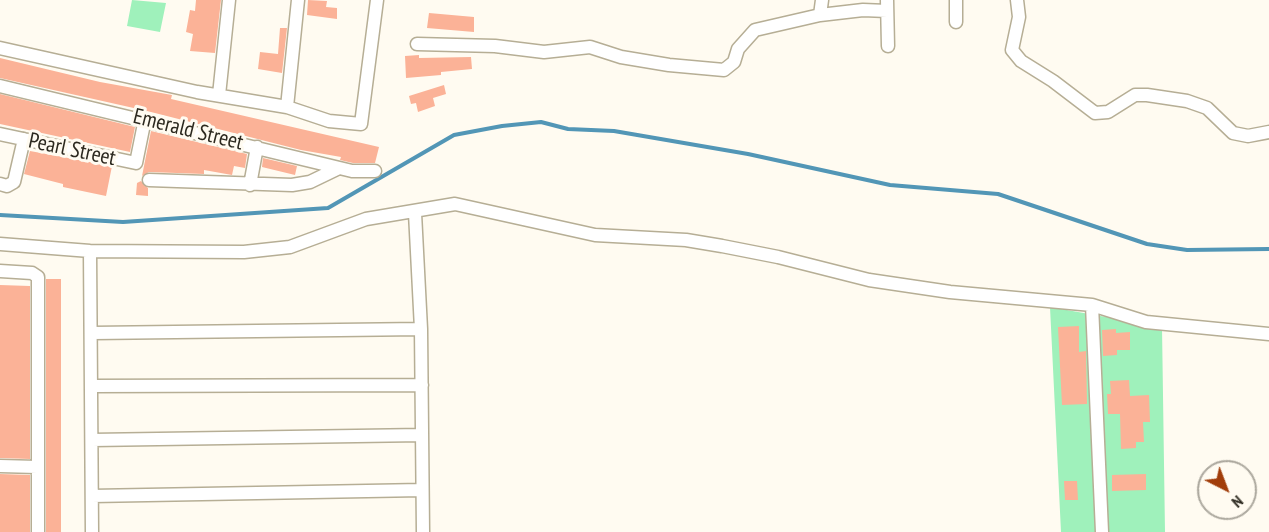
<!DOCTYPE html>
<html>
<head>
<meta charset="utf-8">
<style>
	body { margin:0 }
	#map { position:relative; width:1269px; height:532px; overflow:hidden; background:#fffbf1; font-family:"PT Sans Narrow",sans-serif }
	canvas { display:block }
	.north { position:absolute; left:1197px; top:460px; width:60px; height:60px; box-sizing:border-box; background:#fffbf1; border:2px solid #aba79d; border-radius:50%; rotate:138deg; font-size:16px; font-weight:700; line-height:24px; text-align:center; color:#2c291f }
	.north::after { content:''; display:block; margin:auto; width:21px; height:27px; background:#a13d0a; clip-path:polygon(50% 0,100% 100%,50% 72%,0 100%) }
</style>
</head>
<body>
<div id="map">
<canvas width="1269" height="532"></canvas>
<div class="north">N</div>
</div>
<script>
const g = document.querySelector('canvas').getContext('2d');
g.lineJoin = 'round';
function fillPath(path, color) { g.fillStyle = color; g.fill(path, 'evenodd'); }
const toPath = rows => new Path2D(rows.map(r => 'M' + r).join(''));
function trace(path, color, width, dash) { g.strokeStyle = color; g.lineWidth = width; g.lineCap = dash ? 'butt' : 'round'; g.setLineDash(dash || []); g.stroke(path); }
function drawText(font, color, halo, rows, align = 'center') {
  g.font = font + ' "PT Sans Narrow",sans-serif'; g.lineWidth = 6; g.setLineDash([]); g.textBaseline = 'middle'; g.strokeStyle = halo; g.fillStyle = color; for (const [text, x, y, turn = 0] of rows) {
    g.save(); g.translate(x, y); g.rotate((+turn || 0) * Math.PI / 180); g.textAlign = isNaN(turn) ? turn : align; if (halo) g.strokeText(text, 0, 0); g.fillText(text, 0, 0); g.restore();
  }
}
fillPath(toPath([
	[132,0,166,3,160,32,127,26],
	[1050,307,1162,327,1165,532,1061,532]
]), '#9ff1bb');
trace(toPath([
	[0,215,123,222,328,208,454,135,502,126,541,122,568,129,614,131,748,154,890,185,998,194,1147,244,1187,250,1269,249]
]), '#5296b6', 4);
fillPath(toPath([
	[196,0,221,0,215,53,190,51,193,34,186,32,190,10,195,11],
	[308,0,327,1,326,7,337,8,337,19,307,15],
	[429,13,474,17,474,32,427,28],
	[280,28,287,28,282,73,258,69,260,52,278,54],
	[419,55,419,58,471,57,472,69,441,72,441,75,406,78,405,56],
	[0,58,100,82,172,95,171,99,379,147,375,163,353,163,340,160,341,157,301,150,147,111,0,78],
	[444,85,446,94,433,98,435,106,418,112,416,103,411,104,409,96],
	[0,94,135,127,130,152,0,124],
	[151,131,247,154,245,168,234,166,232,175,204,170,204,174,149,172,142,176],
	[30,151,112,166,106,196,63,187,63,184,24,174],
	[263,158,297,166,295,175,262,167],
	[141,181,148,188,148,196,136,195,137,183],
	[46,279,61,279,61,532,46,532],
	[0,285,30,286,30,459,0,458],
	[1079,326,1079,352,1086,351,1087,404,1062,405,1058,327],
	[1116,329,1116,333,1130,332,1130,350,1117,350,1117,355,1103,356,1102,330],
	[1129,380,1130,396,1149,395,1150,422,1143,422,1144,442,1136,442,1136,448,1121,449,1120,414,1108,414,1107,394,1111,394,1110,381],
	[0,474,30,475,30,532,0,532],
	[1146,474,1146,490,1112,491,1112,475],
	[1064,481,1077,481,1078,500,1065,500]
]), '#fbb297');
const minor = toPath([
	[887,0,888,46],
	[1017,0,1019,17,1012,50,1021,61,1053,81,1095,113,1108,112,1135,95,1147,95,1187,101,1207,108,1233,133,1248,136,1269,132],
	[820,15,863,10,887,11],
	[956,22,956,0],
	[417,44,495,46,544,52,590,47,621,57,669,65,724,70,734,62,738,49,755,30,820,15,822,0],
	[0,48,197,92,287,107,329,121,361,124,377,0],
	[0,86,352,171,375,171],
	[219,95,229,0],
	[287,107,298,0],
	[0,134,136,163,145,119],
	[149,180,292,185,310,182,339,168],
	[0,184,7,186,14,182,24,139],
	[250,185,257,147],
	[415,213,421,329,423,532],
	[0,244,90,251,244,252,290,247,366,219,455,204,595,235,686,240,722,246,778,257,869,280,950,292,1092,305,1146,322,1269,334],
	[90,251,92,532],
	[0,271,32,273,38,277,38,532],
	[1092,305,1102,532],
	[93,333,421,329],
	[92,386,422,385],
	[92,440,422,435],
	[0,466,37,467],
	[92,496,422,490]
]);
trace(minor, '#b6ae95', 15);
trace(minor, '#fff', 12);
drawText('22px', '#2c291f', '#fffbf1', [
	["Emerald Street",188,130,14],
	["Pearl Street",72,150,12]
]);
</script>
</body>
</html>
